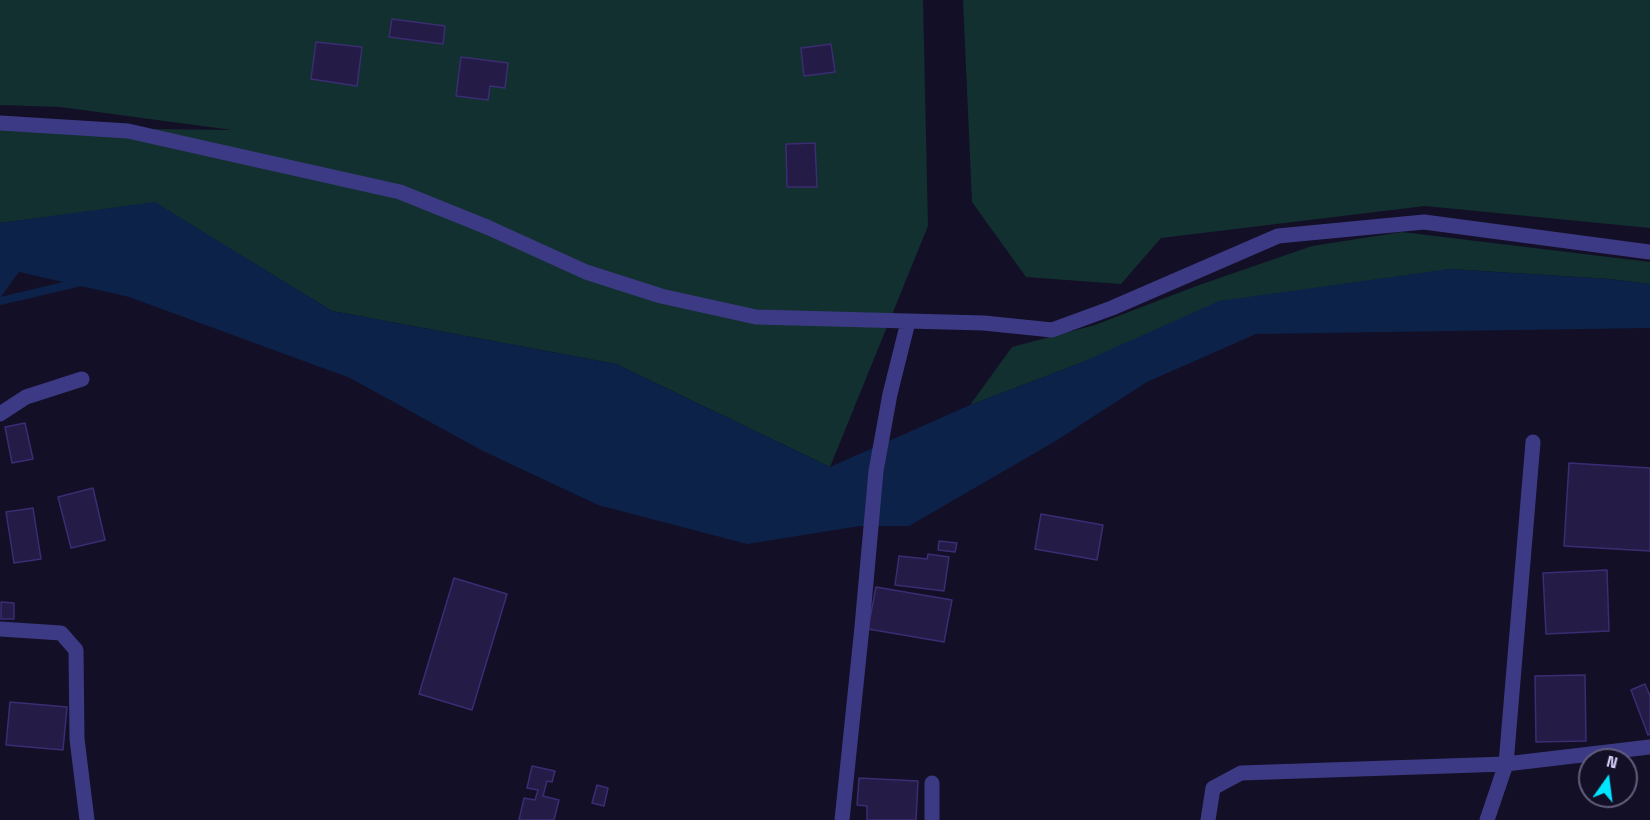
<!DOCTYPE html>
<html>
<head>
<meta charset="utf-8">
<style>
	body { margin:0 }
	#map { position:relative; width:1650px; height:820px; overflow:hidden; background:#130f26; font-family:"Space Grotesk",sans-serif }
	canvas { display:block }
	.north { position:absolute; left:1578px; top:748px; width:60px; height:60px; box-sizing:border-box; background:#130f26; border:2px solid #625e7d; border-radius:50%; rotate:14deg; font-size:16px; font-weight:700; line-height:24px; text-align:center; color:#d9d4ff }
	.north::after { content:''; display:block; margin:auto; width:21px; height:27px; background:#00e5ff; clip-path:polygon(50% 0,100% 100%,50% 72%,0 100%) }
</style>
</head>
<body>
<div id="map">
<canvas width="1650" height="820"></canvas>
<div class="north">N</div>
</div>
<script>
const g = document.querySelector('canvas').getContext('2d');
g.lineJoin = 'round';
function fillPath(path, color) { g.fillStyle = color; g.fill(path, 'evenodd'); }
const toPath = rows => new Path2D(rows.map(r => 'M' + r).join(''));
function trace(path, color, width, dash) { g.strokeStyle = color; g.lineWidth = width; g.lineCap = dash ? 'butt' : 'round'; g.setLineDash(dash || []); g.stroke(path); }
fillPath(toPath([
	[0,0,923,0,928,226,830,467,616,364,332,311,155,203,0,223,0,127,232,130,60,107,0,105],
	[963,0,1650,0,1650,228,1425,206,1161,238,1121,284,1026,277,972,202],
	[1402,232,1650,262,1650,284,1609,279,1449,269,1078,364,970,405,1012,347,1095,325,1199,285,1312,246]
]), '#12302f');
fillPath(toPath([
	[155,202,332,311,616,364,830,467,970,405,1078,364,1219,301,1449,269,1609,279,1650,284,1650,328,1256,334,1147,382,1054,442,909,526,860,526,747,544,598,505,481,450,350,378,129,297,19,272,0,298,0,223]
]), '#0c2248');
trace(toPath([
	[0,301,81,282]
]), '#0c2248', 8);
const building = toPath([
	[392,19,445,26,443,44,389,37,392,19],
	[316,42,362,47,357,86,311,79,316,42],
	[831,44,835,72,804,76,801,48,831,44],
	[461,57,508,63,505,88,490,86,488,100,456,96,461,57],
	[815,143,817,187,787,187,786,144,815,143],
	[25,423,33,459,12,463,5,427,25,423],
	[1569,463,1650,468,1650,551,1564,546,1569,463],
	[93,488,105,540,71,548,58,497,93,488],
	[33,508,41,559,14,563,6,512,33,508],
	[1041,514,1103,525,1097,560,1035,549,1041,514],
	[939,541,957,543,955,552,938,550,939,541],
	[928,554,949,557,944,591,895,585,899,556,927,559,928,554],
	[1607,570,1609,631,1546,634,1543,573,1607,570],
	[454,578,507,594,472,710,419,694,454,578],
	[876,587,952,600,944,642,868,629,876,587],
	[1,602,14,603,14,619,1,619,1,602],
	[1585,675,1586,741,1536,742,1535,676,1585,675],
	[1645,684,1650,696,1650,734,1648,735,1631,690,1645,684],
	[10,702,67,707,63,750,6,745,10,702],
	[532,766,555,771,552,782,547,781,543,796,559,800,554,820,519,820,524,798,535,800,538,790,527,788,532,766],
	[859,778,918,781,916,820,867,820,867,806,857,805,859,778],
	[597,785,608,788,604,806,592,803,597,785]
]);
fillPath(building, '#241b47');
trace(building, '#3b2d73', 1.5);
trace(toPath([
	[0,123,128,131,400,192,487,227,586,272,661,296,756,317,984,323,1052,330,1112,308,1278,236,1424,222,1650,252],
	[0,414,26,397,82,379],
	[0,629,61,633,76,650,77,739,87,820],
	[932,783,932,820],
	[842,820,862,627,876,471,890,394,908,322],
	[1208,820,1213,788,1241,773,1506,764,1650,747],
	[1487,820,1506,764,1533,442]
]), '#3d3a85', 15);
</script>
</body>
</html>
